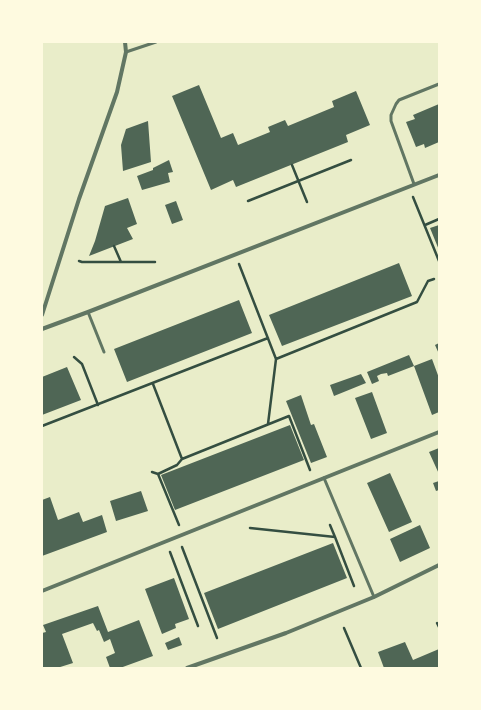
<!DOCTYPE html>
<html>
<head>
<meta charset="utf-8">
<style>
	body { margin:0 }
	#map { position:relative; width:481px; height:710px; overflow:hidden; background:#e9edc9; font-family:"Roboto Condensed",sans-serif }
	canvas { display:block }
	.frame { position:absolute; inset:0; border:43px solid #fefae0; pointer-events:none }
</style>
</head>
<body>
<div id="map">
<canvas width="481" height="710"></canvas>
<div class="frame"></div>
</div>
<script>
const g = document.querySelector('canvas').getContext('2d');
g.lineJoin = 'round';
function fillPath(path, color) { g.fillStyle = color; g.fill(path, 'evenodd'); }
const toPath = rows => new Path2D(rows.map(r => 'M' + r).join(''));
function trace(path, color, width, dash) { g.strokeStyle = color; g.lineWidth = width; g.lineCap = dash ? 'butt' : 'round'; g.setLineDash(dash || []); g.stroke(path); }
fillPath(toPath([
	[199,85,221,138,233,133,238,145,270,132,268,127,285,120,288,126,334,107,332,101,356,91,370,125,346,135,348,142,236,187,233,180,211,190,172,96],
	[439,104,439,142,425,148,424,144,416,147,406,122,415,119,413,115],
	[148,121,151,162,123,171,121,145,126,129],
	[169,160,173,172,168,173,170,182,142,190,137,176,153,170,153,168],
	[128,198,137,224,127,228,133,239,89,256,95,241,105,206],
	[176,201,183,220,172,224,165,205],
	[439,225,439,250,430,228],
	[399,263,412,296,282,346,269,315],
	[239,300,252,333,127,382,114,349],
	[439,343,439,354,435,345],
	[409,355,414,366,388,376,387,373,381,374,377,376,379,381,372,384,367,372],
	[432,359,439,378,439,412,432,415,414,366],
	[67,367,81,400,42,415,42,377],
	[361,374,366,383,334,396,330,385],
	[372,392,387,433,371,439,355,398],
	[301,395,311,425,314,424,327,457,311,463,286,401],
	[290,425,304,460,175,510,161,475],
	[439,448,439,474,429,452],
	[390,473,412,522,389,532,367,483],
	[439,481,439,490,436,491,433,483],
	[141,491,148,511,116,521,110,501],
	[50,497,58,520,79,512,83,522,102,515,107,532,42,556,42,500],
	[420,525,430,548,400,562,390,539],
	[333,543,347,578,218,629,204,593],
	[174,578,189,619,175,624,176,628,162,634,145,589],
	[98,606,108,632,139,620,153,656,120,668,110,668,106,657,115,653,110,639,104,642,99,630,97,631,93,623,62,634,73,663,57,668,42,668,42,633,46,632,43,625],
	[179,637,182,645,168,650,165,643],
	[405,642,413,660,439,649,439,668,384,668,378,652]
]), '#4f6655');
trace(toPath([
	[292,165,307,202],
	[413,197,439,261],
	[248,201,351,160],
	[425,225,439,219],
	[114,246,121,262],
	[79,261,82,262,155,262],
	[239,264,276,359,417,302,428,281,434,279],
	[74,357,82,364,98,405],
	[153,384,182,459],
	[268,424,276,359],
	[42,426,268,338],
	[152,472,158,474],
	[179,525,158,474,177,465,182,459,289,416,310,470],
	[330,525,335,537],
	[250,528,335,537,354,586],
	[182,547,217,638],
	[170,552,198,626],
	[437,623,439,627],
	[344,628,361,668]
]), '#344e41', 2.5);
trace(toPath([
	[126,52,156,42],
	[414,184,391,121,391,115,396,104,399,100,439,84],
	[88,312,104,352],
	[324,478,374,597]
]), '#617663', 3);
trace(toPath([
	[42,315,79,199,117,92,126,52,125,42],
	[42,329,88,312,439,175],
	[42,591,439,432],
	[187,668,286,633,374,597,439,565]
]), '#617663', 4);
</script>
</body>
</html>
